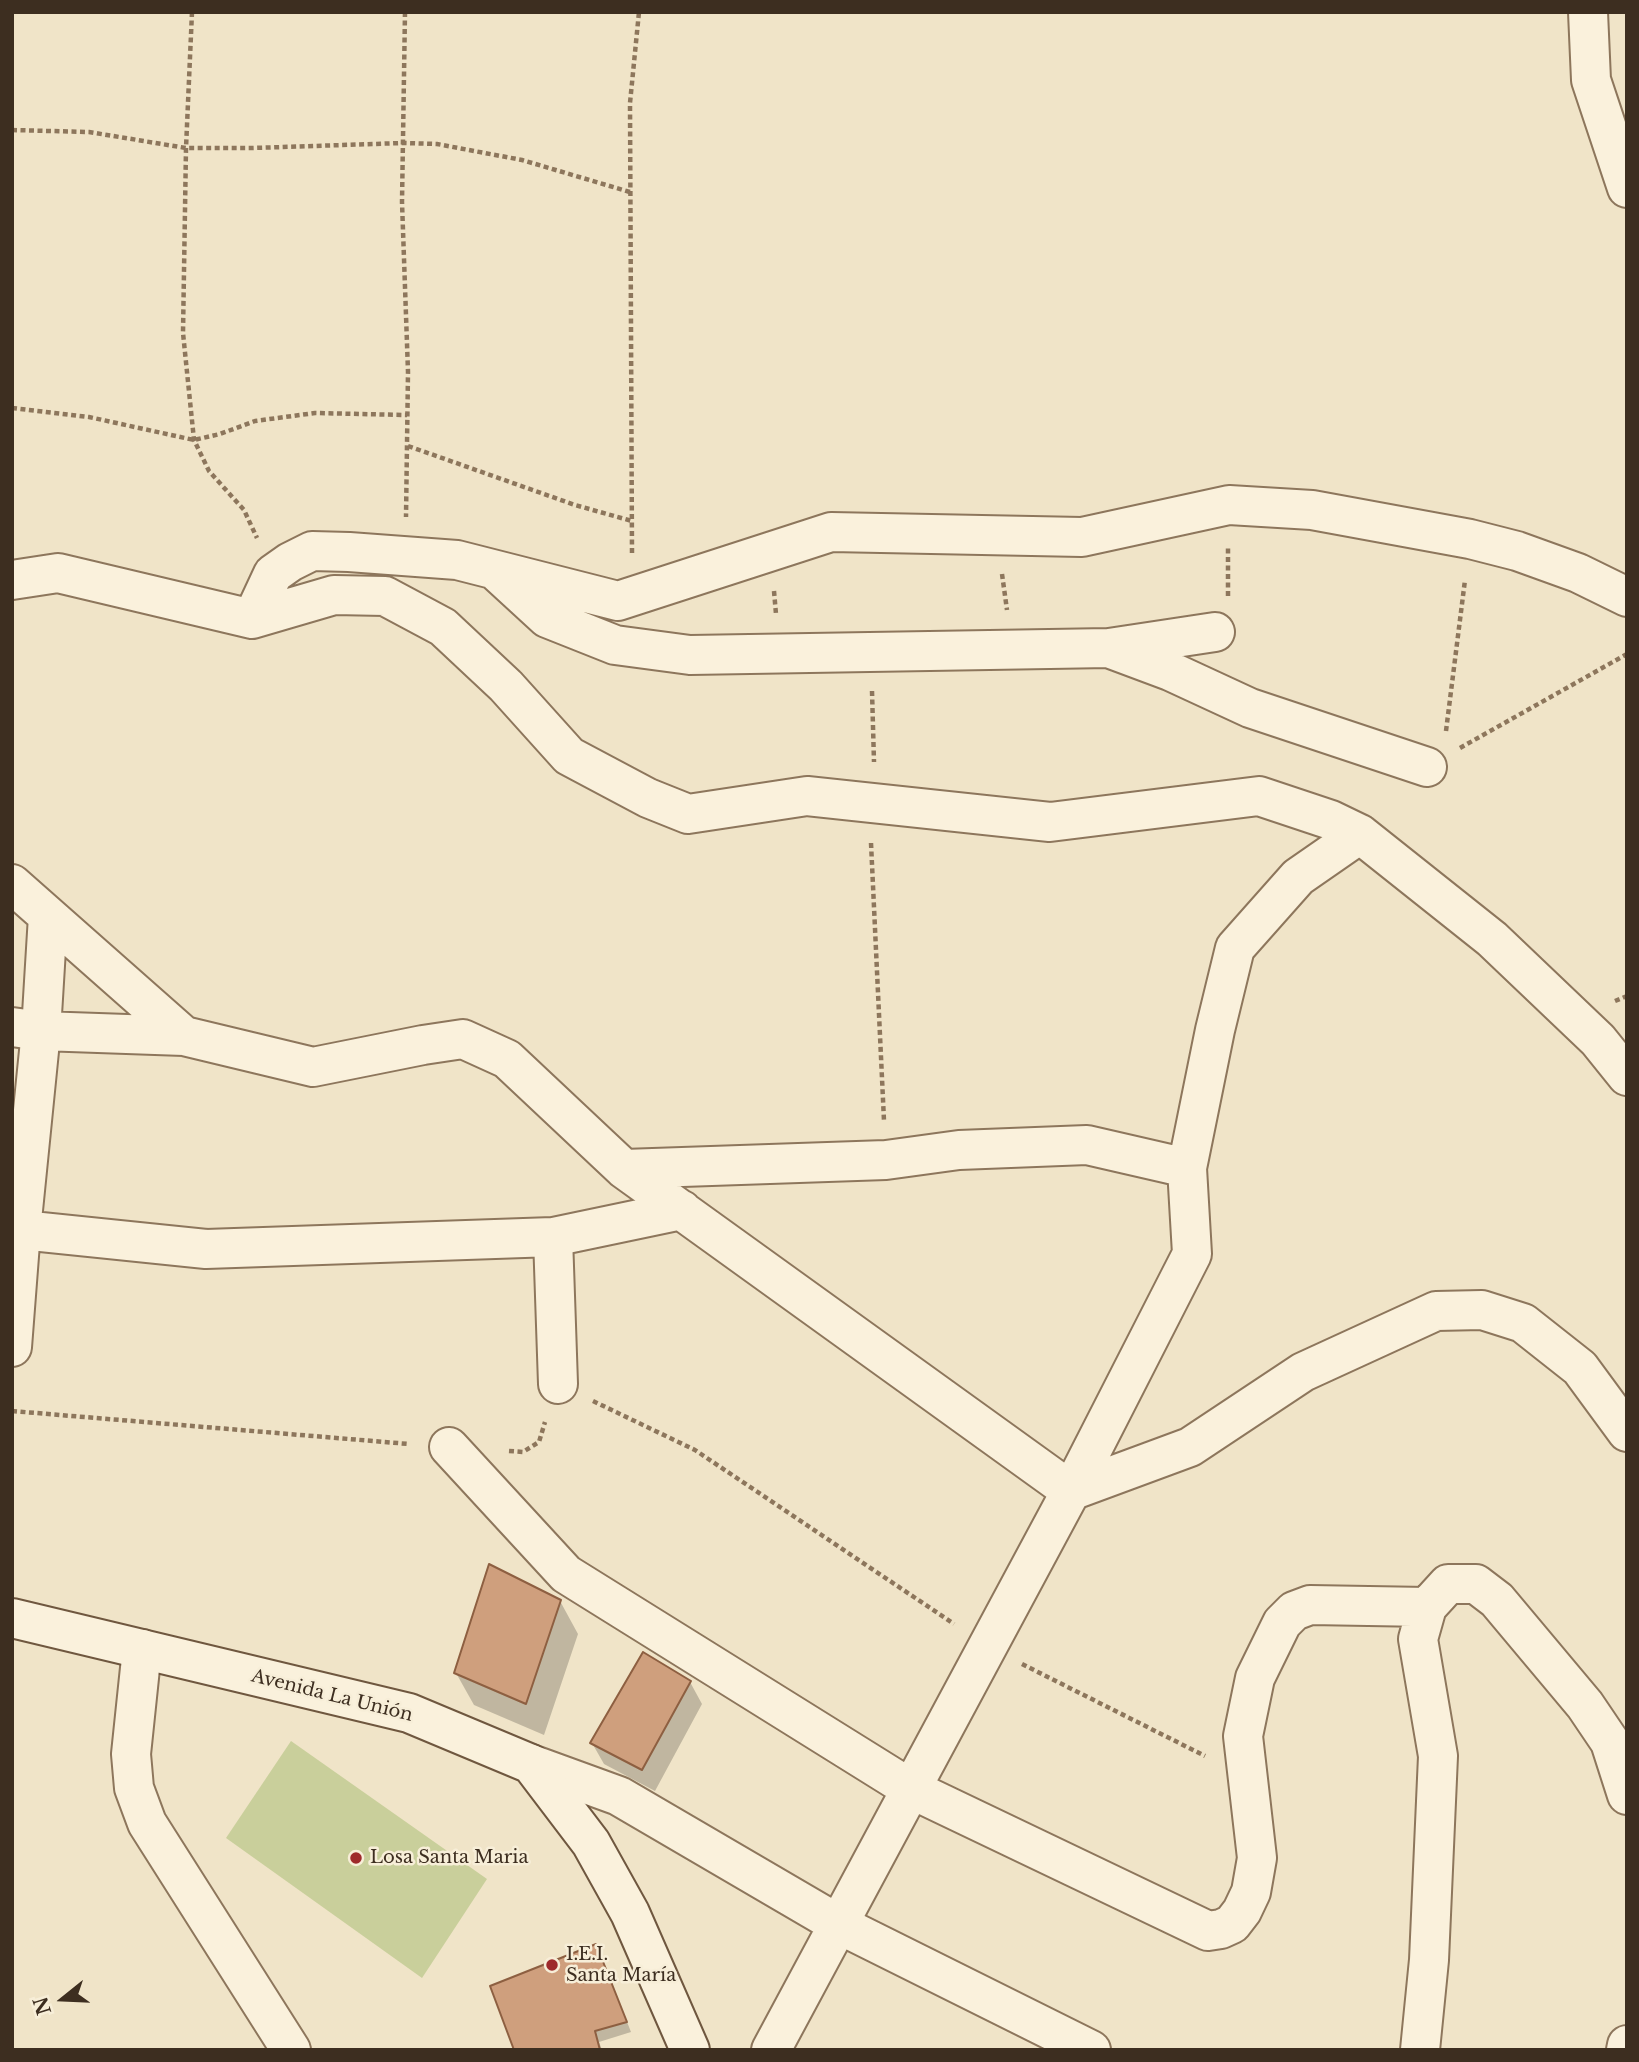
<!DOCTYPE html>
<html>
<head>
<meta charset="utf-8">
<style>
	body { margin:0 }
	#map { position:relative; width:1639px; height:2062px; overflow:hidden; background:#f0e4c8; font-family:"Libre Baskerville",serif }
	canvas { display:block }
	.frame { position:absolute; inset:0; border:14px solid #3d2e20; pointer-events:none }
	.north { position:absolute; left:28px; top:1964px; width:70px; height:70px; -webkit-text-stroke:5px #f7eed8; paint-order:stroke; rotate:252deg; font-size:19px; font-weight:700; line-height:28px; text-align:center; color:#3d2e20 }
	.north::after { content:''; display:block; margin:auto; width:24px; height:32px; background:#3d2e20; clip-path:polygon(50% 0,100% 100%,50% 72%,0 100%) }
</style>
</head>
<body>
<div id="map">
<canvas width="1639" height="2062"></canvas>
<div class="frame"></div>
<div class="north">N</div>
</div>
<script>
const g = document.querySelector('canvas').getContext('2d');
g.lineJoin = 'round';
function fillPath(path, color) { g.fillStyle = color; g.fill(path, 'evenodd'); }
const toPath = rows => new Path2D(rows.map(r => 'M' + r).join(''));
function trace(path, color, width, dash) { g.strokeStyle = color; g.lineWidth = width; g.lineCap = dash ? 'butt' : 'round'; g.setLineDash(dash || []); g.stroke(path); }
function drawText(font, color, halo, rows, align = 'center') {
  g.font = font + ' "Libre Baskerville",serif'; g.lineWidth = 5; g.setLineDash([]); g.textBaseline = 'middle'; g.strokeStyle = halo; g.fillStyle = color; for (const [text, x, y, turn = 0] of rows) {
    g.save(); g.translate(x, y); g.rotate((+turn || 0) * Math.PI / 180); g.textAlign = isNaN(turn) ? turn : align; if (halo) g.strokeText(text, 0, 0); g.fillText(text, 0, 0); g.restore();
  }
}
fillPath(toPath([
	[291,1741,487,1879,422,1978,226,1838]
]), '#c9cf9b');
fillPath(toPath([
	[560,1601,578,1634,544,1735,474,1705,456,1673],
	[690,1682,702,1704,655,1791,604,1764,592,1743],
	[596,1946,601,1956,631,2032,599,2042,602,2050,516,2050]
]), '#0003');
const building = toPath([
	[489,1564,561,1600,526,1704,454,1673,489,1564],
	[643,1652,691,1681,642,1770,590,1743,643,1652],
	[596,1944,627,2022,595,2031,600,2050,514,2050,490,1986,596,1944]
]);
fillPath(building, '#cf9f7d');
trace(building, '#8d5f41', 2);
const street = toPath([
	[1588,12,1591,80,1627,188],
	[498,573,547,618,615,645,690,655,1109,648,1215,632],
	[12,580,58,573,252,619,334,595,385,596,443,627,506,686,569,756,648,798,688,814,807,796,1050,822,1259,796,1331,820,1360,834,1492,939,1598,1040,1627,1076],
	[252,619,273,574,290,562,312,551,349,552,457,560,618,601,831,532,1082,537,1229,505,1312,510,1470,539,1517,551,1578,573,1627,597],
	[1111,649,1170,671,1250,708,1427,767],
	[12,884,184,1036,313,1067,423,1045,463,1039,507,1059,624,1169,1071,1491,1190,1447,1303,1372,1436,1311,1482,1310,1523,1323,1580,1368,1627,1432],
	[12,1027,41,1031,184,1036],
	[624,1169,886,1160,959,1150,1087,1145,1187,1168],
	[12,1229,206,1249,553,1237,682,1210],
	[553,1237,558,1384],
	[12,1347,21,1230,41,1031,48,916],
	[449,1447,566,1574,911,1789,1208,1931,1221,1929,1232,1924,1242,1911,1251,1892,1257,1858,1243,1736,1255,1678,1282,1623,1294,1611,1310,1605,1427,1607],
	[142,1649,131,1754,134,1788,147,1823,291,2050],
	[531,1764,619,1796,838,1924,1091,2050],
	[771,2050,1071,1491,1192,1254,1187,1168,1215,1030,1235,948,1298,877,1360,834],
	[1420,2050,1429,1960,1438,1756,1418,1639,1427,1607,1448,1584,1476,1584,1497,1600,1585,1705,1610,1742,1627,1795],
	[1626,2050,1627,2045]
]);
const secondary = toPath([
	[12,1618,409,1713,531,1764,591,1843,630,1913,690,2050]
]);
trace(street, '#8d765c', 42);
trace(secondary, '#6f573f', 42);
trace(toPath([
	[192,12,186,148,183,333,194,440,209,471,244,510,257,538],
	[405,12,402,202,408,372,406,517],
	[12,130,89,132,186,148,253,148,403,143,437,144,522,160,630,192],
	[12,408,89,417,194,440,220,434,255,421,315,413,407,415],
	[408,446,575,505,632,521],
	[632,553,630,103,639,12],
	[1002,574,1007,610],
	[774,591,776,614],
	[1228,596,1228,545],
	[872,691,874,762],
	[1446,731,1465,580],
	[1460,748,1627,654],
	[871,843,884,1121],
	[1615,1001,1627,996],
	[593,1401,695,1450,954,1624],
	[12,1411,409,1444],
	[509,1451,523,1452,539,1442,545,1422],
	[1022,1664,1205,1756]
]), '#8d765c', 4.5, [5, 3.5]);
trace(street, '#faf1dc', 38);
trace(secondary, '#faf1dc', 38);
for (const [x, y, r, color] of [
	[356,1858,7,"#9e2a2b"],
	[552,1965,7,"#9e2a2b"]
]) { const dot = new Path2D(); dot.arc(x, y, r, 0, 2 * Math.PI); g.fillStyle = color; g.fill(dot); trace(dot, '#f7eed8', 2.5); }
drawText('18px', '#3d2e20', '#f7eed8', [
	["Avenida La Unión",332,1696,14]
]);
drawText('18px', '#3d2e20', '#f7eed8', [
	["Losa Santa Maria",370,1858],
	["I.E.I.",566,1955],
	["Santa María",566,1976]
], 'left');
</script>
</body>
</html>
